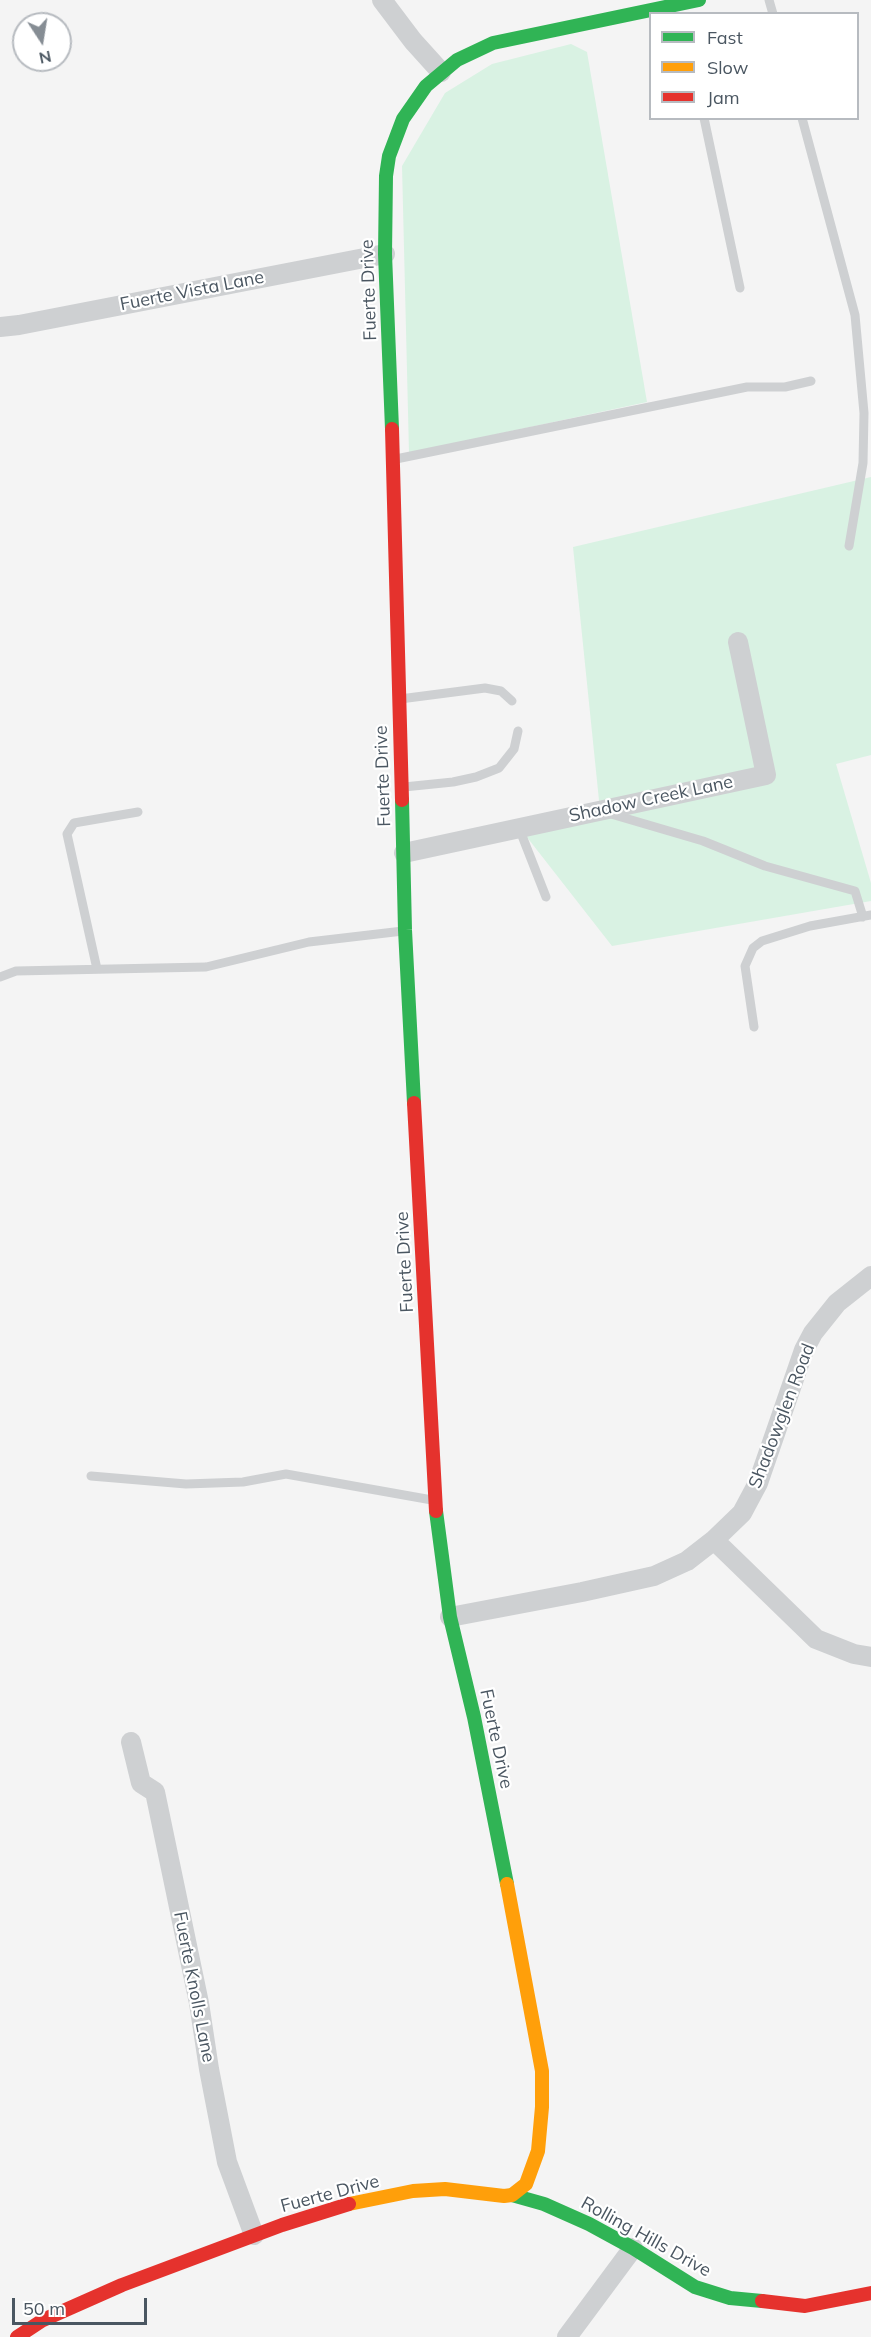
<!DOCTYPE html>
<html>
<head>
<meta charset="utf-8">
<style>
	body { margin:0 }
	#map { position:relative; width:871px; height:2337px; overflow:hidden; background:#f4f4f4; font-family:Mulish,sans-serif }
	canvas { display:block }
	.legend { position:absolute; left:649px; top:12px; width:210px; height:108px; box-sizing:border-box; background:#fff; border:2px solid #b7bbc0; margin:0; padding:8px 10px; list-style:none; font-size:18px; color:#4a5661 }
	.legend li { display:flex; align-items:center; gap:12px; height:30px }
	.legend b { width:30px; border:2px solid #b7bbc0 }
	.north { position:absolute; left:12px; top:12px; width:60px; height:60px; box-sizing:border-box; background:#fff; border:2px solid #b7bbc0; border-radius:50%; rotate:168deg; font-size:16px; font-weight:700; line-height:24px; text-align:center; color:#4a5661 }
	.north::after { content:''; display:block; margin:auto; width:21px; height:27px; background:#868d94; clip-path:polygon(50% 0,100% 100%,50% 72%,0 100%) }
	.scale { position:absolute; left:12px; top:2298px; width:135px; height:27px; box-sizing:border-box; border:3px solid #4a5661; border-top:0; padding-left:8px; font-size:18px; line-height:21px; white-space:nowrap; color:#4a5661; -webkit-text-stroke:4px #fff; paint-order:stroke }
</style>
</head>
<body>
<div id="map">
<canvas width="871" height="2337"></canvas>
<ul class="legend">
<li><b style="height:8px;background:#30b455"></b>Fast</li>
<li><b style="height:8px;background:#ff9f0a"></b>Slow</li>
<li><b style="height:8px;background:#e5322d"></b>Jam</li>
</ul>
<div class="north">N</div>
<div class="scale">50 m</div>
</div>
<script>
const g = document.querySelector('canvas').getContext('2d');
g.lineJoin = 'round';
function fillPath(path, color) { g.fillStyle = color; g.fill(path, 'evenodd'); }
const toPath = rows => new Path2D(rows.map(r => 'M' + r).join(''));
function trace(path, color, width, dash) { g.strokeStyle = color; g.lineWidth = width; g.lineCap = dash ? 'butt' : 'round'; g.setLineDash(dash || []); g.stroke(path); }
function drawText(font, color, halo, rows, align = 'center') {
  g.font = font + ' Mulish,sans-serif'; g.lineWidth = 4.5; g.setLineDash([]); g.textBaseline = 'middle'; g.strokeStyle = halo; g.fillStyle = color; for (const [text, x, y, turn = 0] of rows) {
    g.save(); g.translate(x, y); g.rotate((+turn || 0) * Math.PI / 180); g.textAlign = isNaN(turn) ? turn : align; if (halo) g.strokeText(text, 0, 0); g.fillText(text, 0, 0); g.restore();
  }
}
fillPath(toPath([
	[571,44,587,52,647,402,409,453,402,166,445,93,492,64],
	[871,477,871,755,836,764,871,883,871,901,612,946,519,827,600,810,573,547]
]), '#d9f2e3');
trace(toPath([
	[769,0,773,14],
	[704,118,740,288],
	[802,118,855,315,864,413,863,463,849,546],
	[396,459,747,387,785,387,811,381],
	[400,699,485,688,501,691,512,701],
	[404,787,453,782,476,777,499,768,514,749,518,731],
	[611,814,703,841,765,866,855,891,863,917],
	[519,828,546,897],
	[97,969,67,834,74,823,138,812],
	[0,977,16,971,206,967,309,942,403,931],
	[754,1027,745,966,753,948,762,941,810,926,871,915],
	[91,1476,186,1484,243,1482,286,1474,432,1500]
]), '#ced0d2', 9);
trace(toPath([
	[382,0,413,41,441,72],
	[0,327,19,325,385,254],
	[404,853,766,775,738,642],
	[714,1540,816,1639,854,1654,871,1657],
	[450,1617,582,1592,654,1576,687,1561,714,1540,742,1513,758,1483,804,1350,813,1333,837,1303,871,1276],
	[131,1742,141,1783,155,1792,199,2003,209,2069,227,2162,254,2235],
	[567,2337,633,2248]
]), '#ced0d2', 20);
trace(toPath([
	[392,429,385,254,386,176,389,156,403,119,426,86,457,60,493,43,699,0],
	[402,800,405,930,414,1103],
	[436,1511,450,1617,474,1717,507,1884],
	[512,2195,544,2204,589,2224,633,2248,695,2287,730,2298,762,2301]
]), '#30b455', 14);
trace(toPath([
	[349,2204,413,2191,445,2189,504,2196,512,2195,526,2184,538,2151,542,2107,542,2071,507,1884]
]), '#ff9f0a', 14);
trace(toPath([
	[392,429,402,800],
	[414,1103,436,1511],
	[762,2301,805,2306,871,2293],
	[17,2337,43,2320,122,2285,282,2225,349,2204]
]), '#e5322d', 14);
drawText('18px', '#4a5661', '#fff', [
	["Fuerte Drive",369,290,-92],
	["Fuerte Vista Lane",192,291,-11],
	["Fuerte Drive",383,776,-92],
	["Shadow Creek Lane",651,799,-12],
	["Fuerte Drive",405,1262,-93],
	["Shadowglen Road",782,1416,-69],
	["Fuerte Drive",496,1739,78],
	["Fuerte Knolls Lane",194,1987,79],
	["Fuerte Drive",330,2194,-15],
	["Rolling Hills Drive",646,2237,29]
]);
</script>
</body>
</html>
